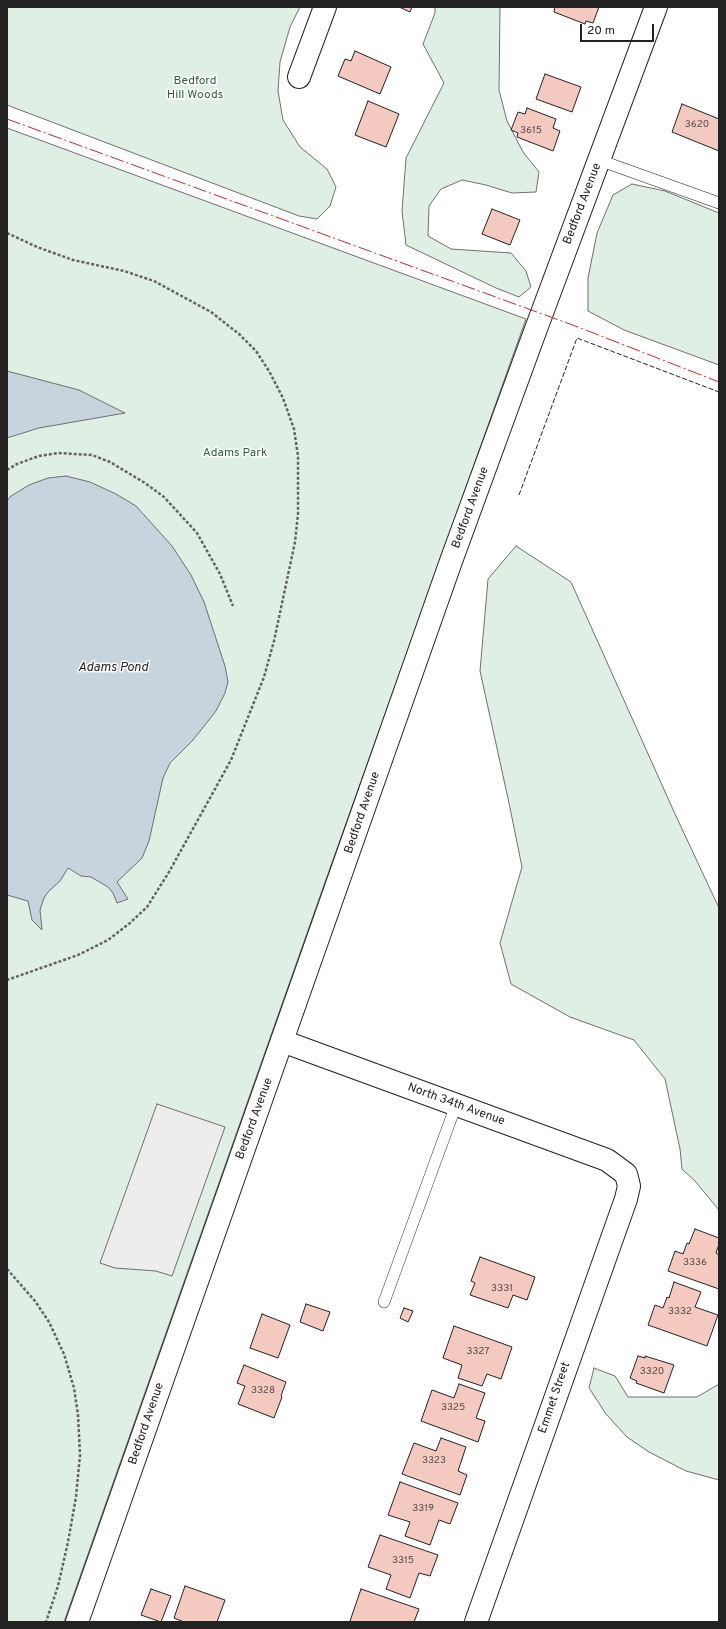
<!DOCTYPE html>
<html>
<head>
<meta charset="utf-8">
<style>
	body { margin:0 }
	#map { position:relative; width:726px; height:1629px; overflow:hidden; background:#fff; font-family:Overpass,sans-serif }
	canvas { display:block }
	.frame { position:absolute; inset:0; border:8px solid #222; pointer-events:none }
	.scale { position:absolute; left:580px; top:24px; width:74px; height:18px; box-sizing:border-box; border:2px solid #222; border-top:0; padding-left:5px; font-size:12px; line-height:14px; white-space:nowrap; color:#222; -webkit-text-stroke:3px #fff; paint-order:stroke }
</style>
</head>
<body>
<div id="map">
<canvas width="726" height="1629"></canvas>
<div class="frame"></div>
<div class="scale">20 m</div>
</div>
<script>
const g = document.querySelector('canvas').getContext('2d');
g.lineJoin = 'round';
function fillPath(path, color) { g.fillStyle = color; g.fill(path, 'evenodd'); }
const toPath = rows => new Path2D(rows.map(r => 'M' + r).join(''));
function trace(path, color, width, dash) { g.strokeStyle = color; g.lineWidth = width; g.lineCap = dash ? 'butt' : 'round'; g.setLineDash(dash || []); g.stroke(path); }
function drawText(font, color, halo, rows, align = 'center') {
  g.font = font + ' Overpass,sans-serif'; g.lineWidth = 3; g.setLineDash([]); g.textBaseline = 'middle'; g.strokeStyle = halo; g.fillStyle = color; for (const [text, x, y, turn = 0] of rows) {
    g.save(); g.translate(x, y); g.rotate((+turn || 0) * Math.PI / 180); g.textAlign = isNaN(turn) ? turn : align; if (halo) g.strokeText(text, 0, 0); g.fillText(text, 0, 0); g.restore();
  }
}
const green = toPath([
	[7,7,300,7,290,27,280,62,278,91,283,120,300,147,327,169,336,187,330,206,317,219,299,216,7,105,7,7],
	[435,7,500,7,499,90,507,121,523,152,539,172,536,192,512,193,486,185,462,180,441,189,429,206,428,236,451,249,511,253,526,271,531,287,519,297,496,288,406,245,402,211,406,158,444,83,423,44,435,13,435,7],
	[7,128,526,319,324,885,64,1622,7,1622,7,128],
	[632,184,665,191,719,213,719,365,624,330,588,311,588,278,597,233,613,195,632,184],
	[516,546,571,582,675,814,719,908,719,1210,695,1181,682,1169,680,1149,665,1079,634,1040,570,1017,511,984,500,943,522,867,509,803,480,671,488,579,516,546],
	[594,1368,615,1376,628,1397,697,1397,719,1384,719,1480,686,1471,649,1452,627,1437,606,1414,589,1388,594,1368]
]);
fillPath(green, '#e0efe3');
trace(green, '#6f6f6f', 1);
const parking = toPath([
	[157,1104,225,1127,172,1276,156,1271,115,1268,100,1263,157,1104]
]);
fillPath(parking, '#ededed');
trace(parking, '#6f6f6f', 1);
const water = toPath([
	[7,371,79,390,125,413,39,428,7,438,7,371],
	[66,476,90,482,116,494,136,506,172,546,191,575,204,602,225,666,228,682,225,693,216,711,193,740,170,763,163,778,149,841,142,858,117,882,128,899,117,903,113,893,108,887,91,877,81,876,68,868,60,881,48,892,44,898,40,910,42,930,32,920,28,901,7,895,7,501,11,496,29,485,48,478,66,476]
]);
fillPath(water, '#c7d3dd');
trace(water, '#6f6f6f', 1);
const building = toPath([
	[399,7,412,7,410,12,399,7],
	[555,7,599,7,593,23,586,21,585,24,554,12,555,7],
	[355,51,391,67,380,94,338,76,345,59,351,61,355,51],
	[545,74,581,87,572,112,536,99,545,74],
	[368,101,399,114,386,147,355,135,368,101],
	[682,104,719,119,719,151,672,132,682,104],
	[527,108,556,119,553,128,560,131,553,151,517,137,518,133,511,130,518,112,525,114,527,108],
	[492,209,520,220,510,245,482,234,492,209],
	[695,1229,719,1238,719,1244,716,1253,719,1255,719,1289,668,1271,675,1251,683,1254,687,1243,689,1244,695,1229],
	[480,1257,535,1277,527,1300,513,1295,508,1308,470,1295,475,1283,471,1281,480,1257],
	[674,1282,701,1292,695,1307,718,1315,707,1346,648,1325,655,1305,663,1308,667,1297,669,1298,674,1282],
	[306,1304,330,1312,323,1331,300,1322,306,1304],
	[404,1308,413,1311,408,1322,400,1318,404,1308],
	[262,1314,290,1325,278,1358,250,1348,262,1314],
	[454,1326,512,1347,501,1379,487,1374,482,1386,458,1378,462,1365,443,1358,454,1326],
	[638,1356,645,1358,645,1356,674,1365,664,1393,636,1383,637,1381,630,1378,638,1356],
	[244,1365,286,1382,281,1396,282,1397,274,1418,238,1404,245,1386,237,1383,244,1365],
	[459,1384,485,1393,476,1418,485,1421,478,1442,421,1421,432,1390,454,1398,459,1384],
	[441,1438,466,1447,458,1471,467,1475,460,1495,402,1474,414,1443,436,1451,441,1438],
	[400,1482,458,1503,450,1524,439,1520,430,1545,405,1536,410,1522,388,1515,400,1482],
	[380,1535,438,1555,430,1576,419,1573,410,1598,386,1589,391,1575,368,1567,380,1535],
	[185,1586,225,1600,217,1622,184,1622,174,1618,185,1586],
	[151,1589,171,1596,161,1622,141,1615,151,1589],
	[361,1589,419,1609,414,1622,353,1622,350,1621,361,1589]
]);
fillPath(building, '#f3c9c0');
trace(building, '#222', 1);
const service = toPath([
	[599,160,719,203],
	[384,1302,456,1105]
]);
const minor = toPath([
	[299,77,325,7],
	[282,1041,607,1160,626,1174,629,1186,626,1199,476,1622]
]);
const tertiary = toPath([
	[77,1622,450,564,533,337,656,7]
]);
trace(service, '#222', 12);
trace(minor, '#222', 24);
trace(tertiary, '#222', 24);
trace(toPath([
	[7,233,37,247,73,260,124,271,154,281,211,312,239,334,256,351,269,371,283,398,294,429,298,456,298,514,295,542,274,641,264,677,231,760,169,872,147,907,130,923,108,940,78,955,7,980],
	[7,470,17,464,39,456,58,453,92,455,110,462,145,483,164,497,197,533,220,574,233,606],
	[7,1269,35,1301,49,1322,64,1354,74,1388,78,1415,80,1455,76,1497,68,1542,58,1586,46,1622]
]), '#646464', 2.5, [3, 2]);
trace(service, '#fff', 11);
trace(minor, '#fff', 22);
trace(tertiary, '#fff', 22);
trace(toPath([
	[519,495,577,338,719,392]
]), '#222', 1, [5, 2]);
trace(toPath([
	[7,119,578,327,719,382]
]), '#c62828', 1, [14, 3, 2, 3]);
drawText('10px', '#564c4a', null, [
	["3620",697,125],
	["3615",531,131],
	["3336",695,1263],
	["3331",502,1289],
	["3332",680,1312],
	["3327",478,1352],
	["3320",652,1372],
	["3328",263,1391],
	["3325",453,1408],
	["3323",434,1461],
	["3319",423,1509],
	["3315",403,1561]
]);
drawText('12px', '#2f5e38', '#fff', [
	["Bedford",195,82],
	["Hill Woods",195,96],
	["Adams Park",235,454]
]);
drawText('12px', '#222', '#fff', [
	["Bedford Avenue",583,204,-69],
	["Bedford Avenue",471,508,-70],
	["Bedford Avenue",363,813,-71],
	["North 34th Avenue",456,1105,20],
	["Bedford Avenue",255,1119,-70],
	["Emmet Street",555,1398,-71],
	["Bedford Avenue",147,1424,-71]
]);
drawText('italic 13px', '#222', '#fff', [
	["Adams Pond",113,668]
]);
</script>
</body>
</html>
